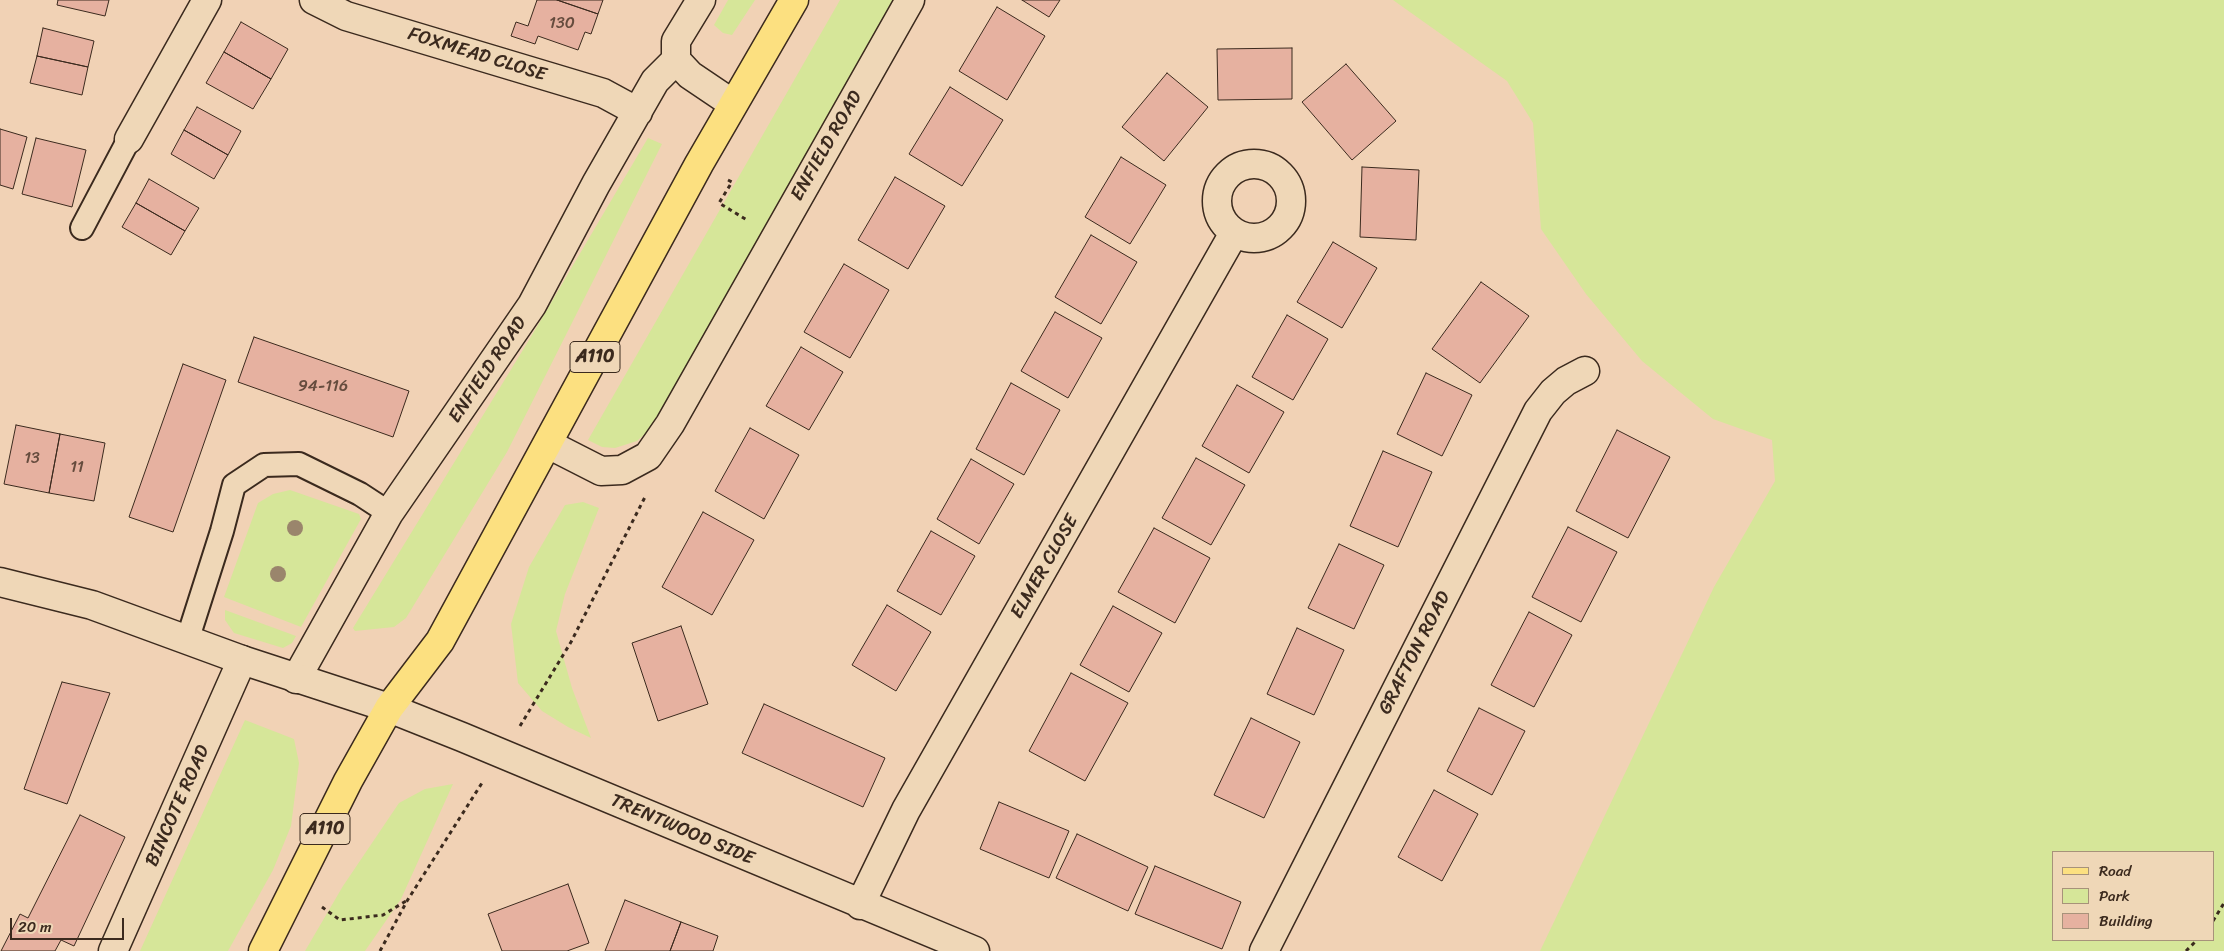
<!DOCTYPE html>
<html>
<head>
<meta charset="utf-8">
<style>
	body { margin:0 }
	#map { position:relative; width:2224px; height:951px; overflow:hidden; background:#f1d2b5; font-family:Sriracha,sans-serif }
	canvas { display:block }
	.legend { position:absolute; left:2052px; top:851px; width:162px; height:90px; box-sizing:border-box; background:#efd7b7; border:1px solid #a7927a; margin:0; padding:6px 9px; list-style:none; font-size:15px; color:#3b2a1e }
	.legend li { display:flex; align-items:center; gap:10px; height:25px }
	.legend b { width:25px; border:1px solid #a7927a }
	.scale { position:absolute; left:10px; top:918px; width:114px; height:22px; box-sizing:border-box; border:2px solid #3b2a1e; border-top:0; padding-left:6px; font-size:15px; line-height:18px; white-space:nowrap; color:#3b2a1e; -webkit-text-stroke:4px #efd7b7; paint-order:stroke }
</style>
</head>
<body>
<div id="map">
<canvas width="2224" height="951"></canvas>
<ul class="legend">
<li><b style="height:6px;background:#fce080"></b>Road</li>
<li><b style="height:14px;background:#d6e699"></b>Park</li>
<li><b style="height:14px;background:#e6b1a0"></b>Building</li>
</ul>
<div class="scale">20 m</div>
</div>
<script>
const g = document.querySelector('canvas').getContext('2d');
g.lineJoin = 'round';
function fillPath(path, color) { g.fillStyle = color; g.fill(path, 'evenodd'); }
const toPath = rows => new Path2D(rows.map(r => 'M' + r).join(''));
function trace(path, color, width, dash) { g.strokeStyle = color; g.lineWidth = width; g.lineCap = dash ? 'butt' : 'round'; g.setLineDash(dash || []); g.stroke(path); }
function drawText(font, color, halo, rows, align = 'center') {
  g.font = font + ' Sriracha,sans-serif'; g.lineWidth = 4; g.setLineDash([]); g.textBaseline = 'middle'; g.strokeStyle = halo; g.fillStyle = color; for (const [text, x, y, turn = 0] of rows) {
    g.save(); g.translate(x, y); g.rotate((+turn || 0) * Math.PI / 180); g.textAlign = isNaN(turn) ? turn : align; if (halo) g.strokeText(text, 0, 0); g.fillText(text, 0, 0); g.restore();
  }
}
fillPath(toPath([
	[728,0,755,0,732,35,723,33,714,25],
	[840,0,897,0,656,424,637,441,615,448,602,447,588,440],
	[1393,0,2224,0,2224,951,1540,951,1714,587,1775,481,1772,440,1713,419,1642,361,1586,294,1541,229,1533,123,1507,81],
	[2053,852,2213,852,2213,940,2053,940],
	[648,138,662,144,507,452,406,618,394,627,355,631,353,628,529,340],
	[290,490,359,514,361,519,301,627,224,597,258,503,273,494],
	[583,502,599,508,565,594,556,631,572,688,591,738,568,727,542,711,518,683,511,624,529,567,565,505],
	[225,610,296,636,292,643,283,648,234,633,225,620],
	[245,720,294,739,299,763,291,826,273,870,228,951,140,951],
	[453,784,401,899,365,951,305,951,343,886,399,803,425,789]
]), '#d6e699');
const building = toPath([
	[58,0,109,0,105,16,57,5,58,0],
	[537,0,557,0,598,14,591,34,585,32,578,50,538,36,535,44,511,36,516,22,528,26,537,0],
	[557,0,603,0,598,14,557,0],
	[1022,0,1060,0,1049,17,1022,0],
	[997,7,1045,36,1007,100,959,71,997,7],
	[241,22,288,49,271,79,224,52,241,22],
	[43,28,94,41,88,67,37,56,43,28],
	[1292,48,1292,99,1218,100,1217,49,1292,48],
	[224,52,271,79,253,109,206,83,224,52],
	[37,56,88,67,82,95,30,83,37,56],
	[1346,64,1396,121,1352,160,1302,102,1346,64],
	[1167,73,1208,107,1164,161,1122,127,1167,73],
	[950,87,1003,120,962,186,909,154,950,87],
	[197,107,241,131,228,155,184,130,197,107],
	[0,129,27,137,13,189,0,185,0,129],
	[184,130,228,155,214,179,171,154,184,130],
	[36,138,86,150,72,207,22,194,36,138],
	[1121,157,1166,185,1130,244,1085,217,1121,157],
	[1362,167,1419,170,1416,240,1360,237,1362,167],
	[895,177,945,206,908,269,858,240,895,177],
	[149,179,199,208,185,231,136,203,149,179],
	[136,203,185,231,171,255,122,227,136,203],
	[1091,235,1137,262,1101,324,1055,297,1091,235],
	[1333,242,1377,268,1342,328,1297,302,1333,242],
	[844,264,889,290,850,358,804,332,844,264],
	[1481,282,1529,316,1480,383,1432,349,1481,282],
	[1055,312,1102,338,1068,398,1021,371,1055,312],
	[1287,315,1328,339,1293,400,1252,377,1287,315],
	[254,337,409,391,393,437,238,382,254,337],
	[801,347,843,372,809,430,766,406,801,347],
	[183,364,226,380,173,532,129,517,183,364],
	[1426,373,1472,395,1442,456,1397,434,1426,373],
	[1011,383,1060,410,1024,475,976,449,1011,383],
	[1237,385,1284,412,1249,473,1202,446,1237,385],
	[16,425,60,434,49,493,4,484,16,425],
	[750,428,799,455,764,519,715,491,750,428],
	[1617,430,1670,457,1628,538,1576,511,1617,430],
	[60,434,105,443,94,501,49,493,60,434],
	[1383,451,1432,472,1398,547,1350,526,1383,451],
	[1196,458,1245,485,1211,545,1162,518,1196,458],
	[971,459,1014,484,979,544,937,519,971,459],
	[703,512,754,540,712,615,662,587,703,512],
	[1568,527,1617,552,1581,622,1532,597,1568,527],
	[1154,528,1210,558,1175,623,1118,592,1154,528],
	[931,531,975,556,941,615,897,591,931,531],
	[1339,544,1384,565,1354,629,1308,608,1339,544],
	[887,605,931,632,896,691,852,665,887,605],
	[1113,606,1162,633,1129,692,1080,665,1113,606],
	[1529,612,1572,635,1534,707,1491,685,1529,612],
	[681,626,708,704,658,721,632,643,681,626],
	[1297,628,1344,650,1314,715,1267,694,1297,628],
	[1071,673,1128,703,1085,781,1029,751,1071,673],
	[62,682,110,693,67,804,24,789,62,682],
	[764,704,885,758,863,807,742,753,764,704],
	[1479,708,1525,731,1492,795,1447,771,1479,708],
	[1251,718,1300,742,1264,818,1214,795,1251,718],
	[1434,790,1478,814,1442,881,1398,857,1434,790],
	[999,802,1069,831,1049,878,980,849,999,802],
	[80,815,125,837,74,946,61,940,55,951,1,951,20,914,28,918,80,815],
	[1077,834,1148,867,1128,911,1056,878,1077,834],
	[1155,866,1241,902,1222,949,1135,914,1155,866],
	[568,884,589,943,567,951,502,951,488,914,568,884],
	[625,900,681,922,670,951,605,951,625,900],
	[681,922,718,936,713,951,670,951,681,922]
]);
fillPath(building, '#e6b1a0');
trace(building, '#3b2a1e', 1);
const lane = toPath([
	[82,228,129,139],
	[187,641,222,531,234,485,264,465,299,464,360,494,389,513]
]);
const street = toPath([
	[314,0,346,16,603,93,638,112],
	[676,60,690,75,733,104],
	[129,139,207,0],
	'1217 201a37 37 0 1 1 74 0a37 37 0 1 1-74 0Z',
	[548,444,601,471,622,470,648,456,670,424,910,0],
	[296,679,389,513,532,305,596,184,655,81,676,60,676,41,701,0],
	[389,708,462,737,975,951],
	[860,905,906,810,1234,233],
	[113,951,242,660],
	[1264,951,1538,411,1553,392,1566,381,1585,371]
]);
const secondary = toPath([
	[0,582,92,605,242,660,389,708]
]);
const primary = toPath([
	[263,951,348,781,389,708,440,641,699,164,794,0]
]);
trace(lane, '#3b2a1e', 26);
trace(street, '#3b2a1e', 31);
trace(secondary, '#3b2a1e', 31);
trace(primary, '#3b2a1e', 31);
trace(toPath([
	[728,180,732,182,719,203,747,220],
	[520,726,571,642,645,497],
	[322,907,340,920,383,915,406,901],
	[2213,921,2224,903],
	[380,951,407,901,482,783],
	[2186,951,2197,940]
]), '#3b2a1e', 3, [4, 4]);
trace(lane, '#efd7b7', 22);
trace(street, '#efd7b7', 28);
trace(secondary, '#efd7b7', 28);
trace(primary, '#fce080', 28);
g.fillStyle = '#9a856c';
for (const [x, y] of [
	[295,528],
	[278,574]
]) { g.beginPath(); g.arc(x, y, 8, 0, 2 * Math.PI); g.fill(); }
drawText('16px', '#664c3e', null, [
	["130",562,24],
	["94-116",323,387],
	["13",32,459],
	["11",77,468]
]);
for (const [x, y, w] of [
	[595,357,50],
	[325,829,50]
]) { const box = new Path2D(); box.roundRect(x - w / 2, y - 15.5, w, 31, 4); g.fillStyle = '#efd7b7'; g.fill(box); trace(box, '#3b2a1e', 1); }
drawText('bold 18px', '#3b2a1e', null, [
	["A110",595,357],
	["A110",325,829]
]);
drawText('19px', '#3b2a1e', '#efd7b7', [
	["FOXMEAD CLOSE",477,55,17],
	["ENFIELD ROAD",827,146,-60],
	["ENFIELD ROAD",488,370,-56],
	["ELMER CLOSE",1045,567,-60],
	["GRAFTON ROAD",1415,653,-63],
	["BINCOTE ROAD",178,806,-66],
	["TRENTWOOD SIDE",682,830,23]
]);
</script>
</body>
</html>
